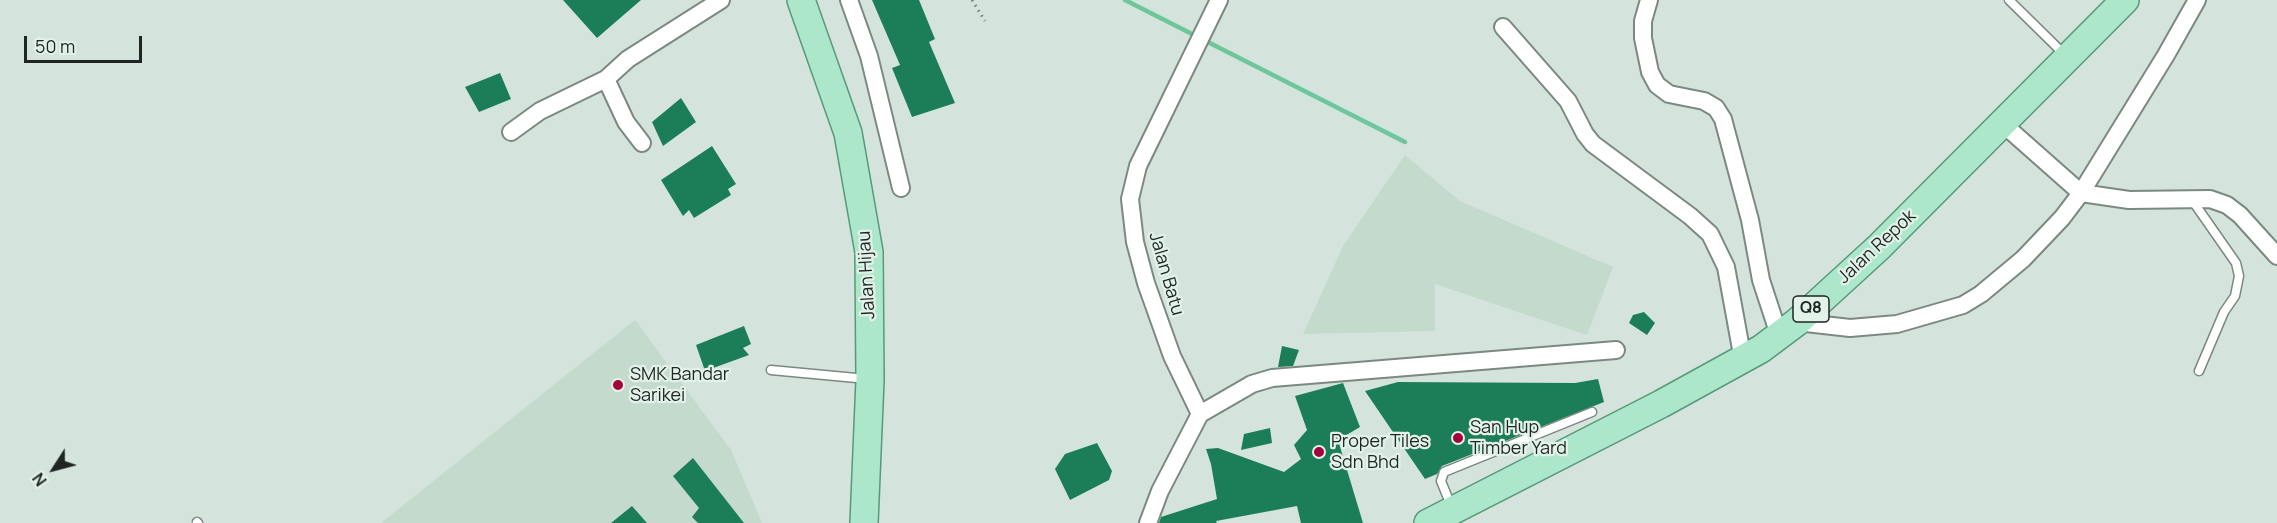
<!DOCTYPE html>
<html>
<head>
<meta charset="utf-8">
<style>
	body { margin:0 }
	#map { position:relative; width:2277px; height:523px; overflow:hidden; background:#d4e4dc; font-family:Manrope,sans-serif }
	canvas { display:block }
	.north { position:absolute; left:24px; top:439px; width:60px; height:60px; -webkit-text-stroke:4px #e2f2e9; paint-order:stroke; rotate:234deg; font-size:16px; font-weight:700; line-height:24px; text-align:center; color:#1f2522 }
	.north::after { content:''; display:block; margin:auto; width:21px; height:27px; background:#1f2522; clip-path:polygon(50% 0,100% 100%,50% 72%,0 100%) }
	.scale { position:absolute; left:24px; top:36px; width:118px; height:27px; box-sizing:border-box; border:3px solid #1f2522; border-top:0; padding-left:8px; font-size:18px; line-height:21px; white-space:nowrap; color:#1f2522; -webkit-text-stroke:4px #e2f2e9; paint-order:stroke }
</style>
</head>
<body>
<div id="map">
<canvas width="2277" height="523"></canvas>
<div class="north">N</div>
<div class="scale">50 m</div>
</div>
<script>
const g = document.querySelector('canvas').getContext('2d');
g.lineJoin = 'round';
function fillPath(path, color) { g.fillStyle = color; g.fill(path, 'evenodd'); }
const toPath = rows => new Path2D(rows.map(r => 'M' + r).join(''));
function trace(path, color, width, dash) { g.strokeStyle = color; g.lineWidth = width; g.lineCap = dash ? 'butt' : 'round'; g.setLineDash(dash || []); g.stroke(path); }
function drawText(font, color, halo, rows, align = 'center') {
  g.font = font + ' Manrope,sans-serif'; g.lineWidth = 4.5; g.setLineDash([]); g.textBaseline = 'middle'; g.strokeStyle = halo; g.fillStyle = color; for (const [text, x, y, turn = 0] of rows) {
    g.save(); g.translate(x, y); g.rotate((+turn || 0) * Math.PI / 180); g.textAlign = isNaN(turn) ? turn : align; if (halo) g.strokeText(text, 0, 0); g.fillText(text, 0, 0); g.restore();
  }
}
fillPath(toPath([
	[1405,155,1460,201,1613,267,1587,335,1435,284,1435,331,1303,334,1343,246],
	[635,320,731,450,762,523,381,523]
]), '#c3dacd');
trace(toPath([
	[1125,0,1405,142]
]), '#6dc69c', 4.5);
fillPath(toPath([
	[563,0,641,0,597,38],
	[872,0,919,0,935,39,929,42,955,103,912,117,892,68,900,65],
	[500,73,511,99,479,112,465,87],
	[681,98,696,122,663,146,652,122],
	[712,146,736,184,728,189,731,195,694,218,689,210,683,216,661,180],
	[1644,312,1655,323,1647,335,1629,323,1633,315],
	[744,326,751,344,743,348,749,355,705,371,696,345],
	[1282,346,1299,350,1293,366,1278,367],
	[1598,379,1604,402,1442,466,1437,474,1425,479,1365,391,1398,382,1575,383],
	[1343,383,1360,427,1338,440,1363,523,1301,523,1297,506,1216,521,1217,523,1159,523,1161,517,1217,499,1211,464,1206,449,1218,448,1284,472,1301,459,1294,445,1307,430,1295,396],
	[1270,428,1272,443,1241,450,1244,434],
	[1097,443,1112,471,1109,480,1070,500,1055,469,1065,454],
	[693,458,744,523,698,523,692,517,699,508,673,476],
	[632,506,647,523,611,523]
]), '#1c7e58');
const lane = toPath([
	[2009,0,2066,56],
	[2192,200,2236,263,2239,276,2235,296,2224,312,2199,371],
	[771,370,867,379],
	[1452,508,1441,481,1444,472,1592,412],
	[197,522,198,523]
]);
const street = toPath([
	[849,0,869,56,901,188],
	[1649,0,1643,21,1643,38,1650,72,1657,85,1669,94,1704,101,1716,108,1723,119,1750,220,1761,280,1779,335],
	[1503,27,1568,101,1585,134,1593,144,1690,216,1710,234,1726,267,1743,360],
	[2003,124,2081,193,2129,200,2210,199,2227,205,2240,215,2277,256],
	[511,132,540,111,606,79],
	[642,143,626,122,606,79,628,59,721,0],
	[1797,322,1850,328,1897,324,1963,305,1981,294,2023,259,2062,218,2081,193,2166,55,2197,0],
	[1200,414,1252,384,1272,378,1616,350],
	[1148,523,1160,491,1200,414,1172,356,1146,283,1135,242,1130,199,1138,166,1219,0]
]);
const primary = toPath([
	[801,0,848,133,869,252,870,380,864,523],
	[1428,523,1661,404,1761,349,1797,322,1879,247,2125,0]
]);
trace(lane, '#7b8981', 11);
trace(street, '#7b8981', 20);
trace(primary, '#57997a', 30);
trace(toPath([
	[972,0,985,21]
]), '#747f79', 3, [1.5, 4.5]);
trace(lane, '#fff', 8);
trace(street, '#fff', 16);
trace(primary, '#ace7cb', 27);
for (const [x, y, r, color] of [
	[618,385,6,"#a2033b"],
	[1458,438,6,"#a2033b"],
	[1319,452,6,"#a2033b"]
]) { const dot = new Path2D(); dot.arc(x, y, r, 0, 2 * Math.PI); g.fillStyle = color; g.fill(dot); trace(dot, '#e2f2e9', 2); }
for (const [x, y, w] of [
	[1811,309,36]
]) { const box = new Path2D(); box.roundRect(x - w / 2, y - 13, w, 26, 4.5); g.fillStyle = '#e2f2e9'; g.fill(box); trace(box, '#1f2522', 1.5); }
drawText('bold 16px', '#1f2522', null, [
	["Q8",1811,309]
]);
drawText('18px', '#1f2522', '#e2f2e9', [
	["Jalan Repok",1877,247,-43],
	["Jalan Batu",1166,274,74],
	["Jalan Hijau",867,275,-93]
]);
drawText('18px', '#1f2522', '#e2f2e9', [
	["SMK Bandar",630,375],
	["Sarikei",630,396],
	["San Hup",1470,428],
	["Timber Yard",1470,449],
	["Proper Tiles",1331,442],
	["Sdn Bhd",1331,463]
], 'left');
</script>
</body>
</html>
